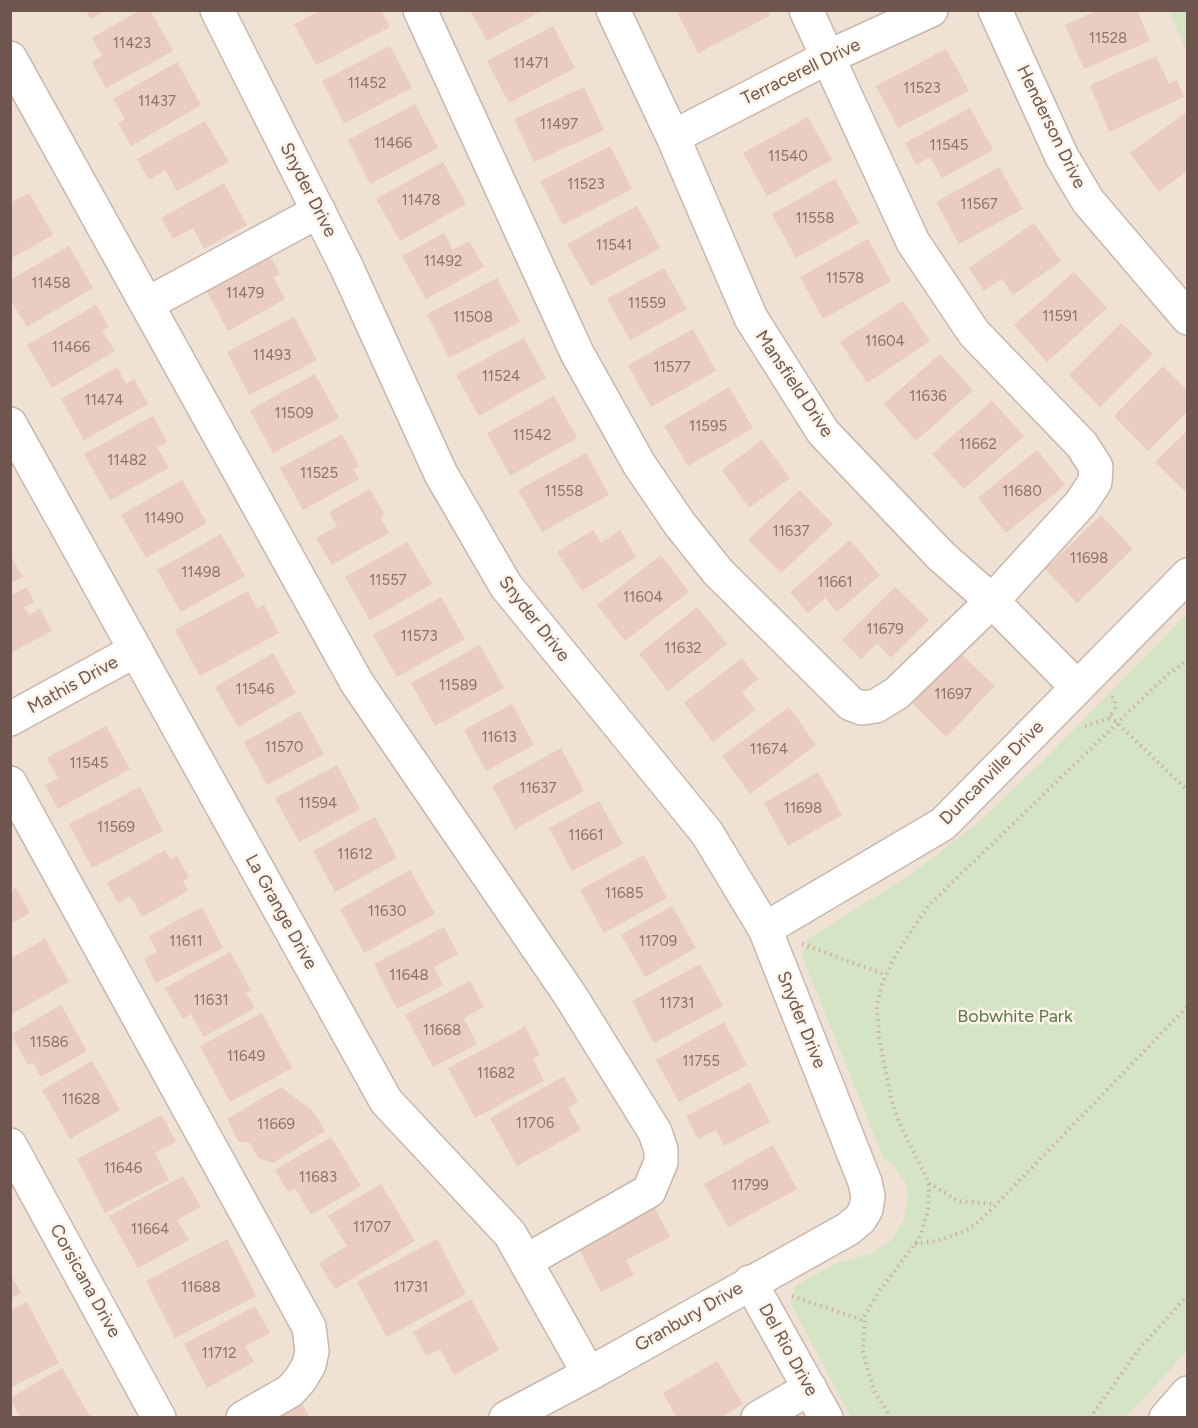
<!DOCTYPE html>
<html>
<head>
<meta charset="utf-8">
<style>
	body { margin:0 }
	#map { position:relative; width:1198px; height:1428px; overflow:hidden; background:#f9efe5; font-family:Figtree,sans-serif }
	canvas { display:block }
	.frame { position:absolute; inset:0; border:12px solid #6e564e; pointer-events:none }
</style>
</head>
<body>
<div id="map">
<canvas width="1198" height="1428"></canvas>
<div class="frame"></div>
</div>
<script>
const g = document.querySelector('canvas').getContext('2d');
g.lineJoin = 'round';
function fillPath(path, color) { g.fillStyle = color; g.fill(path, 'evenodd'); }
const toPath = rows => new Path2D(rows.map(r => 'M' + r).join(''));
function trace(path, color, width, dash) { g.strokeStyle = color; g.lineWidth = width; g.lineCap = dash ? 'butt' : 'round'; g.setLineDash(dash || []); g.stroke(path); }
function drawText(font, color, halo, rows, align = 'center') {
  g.font = font + ' Figtree,sans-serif'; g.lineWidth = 5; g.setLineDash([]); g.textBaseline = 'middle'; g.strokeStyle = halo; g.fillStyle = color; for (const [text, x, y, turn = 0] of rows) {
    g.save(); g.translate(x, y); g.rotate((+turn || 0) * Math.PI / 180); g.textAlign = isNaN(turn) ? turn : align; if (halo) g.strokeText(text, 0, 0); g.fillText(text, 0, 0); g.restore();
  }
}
fillPath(toPath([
	[11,11,1187,11,1187,1417,11,1417]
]), '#efe1d4');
fillPath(toPath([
	[1169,11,1187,11,1187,52],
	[1187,614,1187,1351,1126,1417,851,1417,790,1302,795,1286,837,1263,871,1254,892,1240,905,1218,908,1193,906,1183,892,1164,884,1159,802,956,808,939,910,875,979,822,1042,762]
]), '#d5e4c5');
fillPath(toPath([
	[86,10,107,10,91,19],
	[140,10,150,10,173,51,106,88,92,62,102,56,92,38],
	[321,10,381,10,390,27,316,65,294,24],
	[474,10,543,10,487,41,471,12],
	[676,10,768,10,770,16,698,53],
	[1098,10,1137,10,1150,41,1084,69,1065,25],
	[553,26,575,68,509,103,487,61],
	[390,46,412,88,344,123,322,81],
	[946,49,969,91,898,128,876,86],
	[1156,56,1169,84,1177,80,1184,97,1109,132,1090,85],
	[177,62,201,105,131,146,118,123,125,119,113,99],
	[584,87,604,130,534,162,514,119],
	[415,104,438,148,370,184,348,140],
	[970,108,993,150,942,178,930,157,916,165,905,143],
	[1188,111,1188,170,1159,192,1130,153],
	[808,117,832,160,767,196,743,153],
	[205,121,229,162,177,191,165,170,149,180,137,159],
	[610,146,632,189,563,225,540,181],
	[443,162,466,204,400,241,376,199],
	[999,167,1023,209,959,244,936,202],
	[835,179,859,223,796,258,772,214],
	[224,183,247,225,204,249,193,228,173,239,161,218],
	[29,193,53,235,10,259,10,203],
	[637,206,660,248,591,286,567,244],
	[1034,223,1061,261,1013,295,1002,279,984,291,969,268],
	[444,233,453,250,469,241,484,267,426,299,402,256],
	[868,239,891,281,823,319,800,277],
	[69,246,93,288,27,327,10,299,10,280],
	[269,254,280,274,273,277,285,299,228,331,205,288],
	[664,268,687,309,630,340,607,299],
	[1074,272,1107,308,1047,362,1014,325],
	[497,278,520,322,449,358,427,314],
	[903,301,930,341,867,383,840,342],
	[96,305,109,327,102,331,115,351,52,388,27,345],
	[294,317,317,360,249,395,227,352],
	[1121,323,1153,354,1100,407,1069,375],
	[693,329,716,371,651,407,628,365],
	[524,338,546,378,479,416,456,375],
	[940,354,973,390,916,441,884,404],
	[1163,366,1188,391,1188,411,1148,451,1114,416],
	[117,367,126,384,134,379,148,404,84,440,61,399],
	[315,374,339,418,273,453,250,410],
	[729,387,753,428,688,466,664,426],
	[554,396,577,438,510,476,487,433],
	[992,401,1024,436,964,489,932,454],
	[153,416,167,442,157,447,169,468,110,500,84,454],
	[1188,430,1188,494,1155,462],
	[342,434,359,466,353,469,359,479,303,510,280,468],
	[762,440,790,478,749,508,722,470],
	[1037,450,1065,485,1006,533,978,498],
	[586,453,609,495,542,532,518,490],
	[182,480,207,523,146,558,121,515],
	[370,489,384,513,381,518,389,533,332,565,316,538,337,526,329,512],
	[800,490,833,524,781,573,748,540],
	[1101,515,1133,549,1077,603,1045,569],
	[593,530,601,543,620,530,636,557,582,591,557,552],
	[221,534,245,576,181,612,157,570],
	[850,540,880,575,837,612,825,598,808,613,790,592],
	[407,542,432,584,370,620,345,577],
	[10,555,23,577,10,583],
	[661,555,689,592,625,641,597,605],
	[27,587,34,602,24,607,29,615,40,609,52,631,10,653,10,596],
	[895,587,929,620,891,658,877,643,861,659,842,640],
	[248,591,257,609,264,605,279,633,200,676,175,630],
	[441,597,465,639,397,677,373,635],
	[697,607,727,644,668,691,639,654],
	[480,645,504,688,435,726,411,683],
	[273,653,296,693,238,727,215,687],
	[960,653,995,686,946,737,912,703],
	[742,658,758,679,742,692,755,710,713,742,684,703],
	[512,704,534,745,486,771,464,730],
	[789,707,816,745,750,794,722,756],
	[300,711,324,754,267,785,244,742],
	[106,726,130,769,58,809,45,785,58,778,47,758],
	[561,748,584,791,515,829,492,786],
	[337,765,360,809,299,842,275,798],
	[818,772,842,815,788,846,764,803],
	[140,787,163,831,92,868,69,824],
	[599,801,623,844,572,871,549,828],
	[375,817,397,858,335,892,313,851],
	[165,850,170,859,177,856,189,878,183,881,188,891,142,917,130,896,118,903,107,883],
	[644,855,667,898,604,933,580,890],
	[410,870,435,914,364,953,340,909],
	[16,888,30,913,10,924,10,891],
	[672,906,696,948,645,977,621,935],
	[202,907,223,948,156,983,144,959,157,952,149,936],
	[444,927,458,954,434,967,443,985,397,1009,374,964],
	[45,939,69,982,10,1015,10,959],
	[230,952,251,990,246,993,255,1008,204,1037,191,1014,183,1019,165,988],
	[700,964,723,1006,654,1043,632,1001],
	[470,981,484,1007,464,1018,477,1044,433,1067,405,1015],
	[61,1005,87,1051,41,1077,33,1063,28,1065,11,1034],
	[262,1013,292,1068,230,1102,200,1046],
	[724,1022,747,1065,679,1102,656,1060],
	[525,1027,540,1055,533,1059,544,1081,475,1118,448,1068],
	[92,1061,120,1110,70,1139,42,1090],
	[564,1076,578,1102,568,1108,581,1130,517,1166,490,1118],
	[750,1083,770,1122,724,1146,716,1130,698,1139,686,1116],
	[281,1087,313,1111,325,1131,273,1163,258,1158,250,1143,238,1141,227,1119],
	[162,1115,176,1142,155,1153,169,1180,105,1213,77,1159],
	[331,1137,361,1186,311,1215,295,1188,288,1192,275,1170],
	[773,1145,797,1189,728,1227,704,1184],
	[183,1176,201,1207,177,1220,189,1240,138,1268,109,1216],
	[381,1184,415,1241,335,1289,319,1263,347,1246,328,1216],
	[652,1203,670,1237,626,1260,634,1275,601,1292,576,1243],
	[227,1239,256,1296,175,1338,146,1281],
	[437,1239,466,1294,387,1337,357,1282],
	[10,1273,21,1293,10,1299],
	[471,1299,499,1350,454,1375,440,1349,426,1356,413,1332],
	[27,1302,59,1363,10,1388,10,1311],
	[255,1306,270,1333,245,1346,254,1362,207,1388,184,1344],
	[717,1361,743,1404,720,1418,677,1418,663,1393],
	[62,1368,91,1418,21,1418,10,1398],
	[299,1398,310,1418,262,1418]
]), '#eacdc0');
const minor = toPath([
	[217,10,346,266,441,474,506,586,707,833,765,929,865,1182,868,1196,866,1209,860,1219,848,1229,589,1374,506,1418],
	[420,10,577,353,639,464,679,523,718,572,851,704,862,708,876,706,897,693,992,601,1081,503,1095,482,1096,467,1082,445,974,333,913,242,806,10],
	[613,10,673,137,751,318,823,432,941,556,992,601,1077,687],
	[995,10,1062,157,1088,201,1188,318],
	[10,58,357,683,570,995,655,1132,661,1150,661,1162,649,1191,526,1261],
	[673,137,828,57,931,10],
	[147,304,319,211],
	[10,424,386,1101,510,1234,589,1374],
	[10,719,136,650],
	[10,783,309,1327,312,1351,309,1365,300,1380,290,1391,243,1418],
	[765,929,943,824,1188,575],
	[10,1145,159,1418],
	[750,1282,826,1418],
	[758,1418,810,1388],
	[1166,1418,1188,1393]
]);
trace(minor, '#c8b7ad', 36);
trace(toPath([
	[1110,716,1188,791],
	[1085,726,1108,719,1115,708,1115,701,1110,694],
	[802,944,886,975],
	[929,1183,958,1201,993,1204],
	[915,1244,941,1240,967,1230,984,1217,1188,1006],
	[792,1296,865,1321],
	[891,1418,874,1391,863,1352,865,1315,880,1290,919,1239,928,1211,929,1183,899,1122,891,1098,879,1038,877,1005,882,984,896,954,929,905,1168,674,1188,660],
	[1090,1418,1139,1349,1188,1295]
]), '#cfb1a4', 4, [1.5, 4.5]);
trace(minor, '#fff', 33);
drawText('15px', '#8d746a', null, [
	["11528",1108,39],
	["11423",132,44],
	["11471",531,64],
	["11452",367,84],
	["11523",922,89],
	["11437",157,102],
	["11497",559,125],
	["11466",393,144],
	["11545",949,146],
	["11540",788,157],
	["11523",586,185],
	["11478",421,201],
	["11567",979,205],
	["11558",815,219],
	["11541",614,246],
	["11492",443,262],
	["11578",845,279],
	["11458",51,284],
	["11479",245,294],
	["11559",647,304],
	["11591",1060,317],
	["11508",473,318],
	["11604",885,342],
	["11466",71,348],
	["11493",272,356],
	["11577",672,368],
	["11524",501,377],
	["11636",928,397],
	["11474",104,401],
	["11509",294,414],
	["11595",708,427],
	["11542",532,436],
	["11662",978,445],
	["11482",127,461],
	["11525",319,474],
	["11558",564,492],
	["11680",1022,492],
	["11490",164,519],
	["11637",791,532],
	["11698",1089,559],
	["11498",201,573],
	["11557",388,581],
	["11661",835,583],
	["11604",643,598],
	["11679",885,630],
	["11573",419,637],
	["11632",683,649],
	["11589",458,686],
	["11546",255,690],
	["11697",953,695],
	["11613",499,738],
	["11570",284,748],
	["11674",769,750],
	["11545",89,764],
	["11637",538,789],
	["11594",318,804],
	["11698",803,809],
	["11569",116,828],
	["11661",586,836],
	["11612",355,855],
	["11685",624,894],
	["11630",387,912],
	["11611",186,942],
	["11709",658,942],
	["11648",409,976],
	["11631",211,1001],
	["11731",677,1004],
	["11668",442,1031],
	["11586",49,1043],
	["11649",246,1057],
	["11755",701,1062],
	["11682",496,1074],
	["11628",81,1100],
	["11706",535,1124],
	["11669",276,1125],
	["11646",123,1169],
	["11683",318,1178],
	["11799",750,1186],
	["11707",372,1228],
	["11664",150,1230],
	["11688",201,1288],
	["11731",411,1288],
	["11712",219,1354]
]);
drawText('18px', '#6e564e', '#fcf4ea', [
	["Terracerell Drive",801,72,-26],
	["Henderson Drive",1051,127,64],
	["Snyder Drive",308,190,63],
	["Mansfield Drive",794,384,56],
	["Snyder Drive",534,619,52],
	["Mathis Drive",73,685,-29],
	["Duncanville Drive",992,773,-45],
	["La Grange Drive",281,912,61],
	["Snyder Drive",801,1020,68],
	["Corsicana Drive",85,1281,61],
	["Granbury Drive",689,1317,-30],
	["Del Rio Drive",788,1350,61]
]);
drawText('18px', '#5c784a', '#fcf4ea', [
	["Bobwhite Park",1015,1017]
]);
</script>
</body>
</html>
